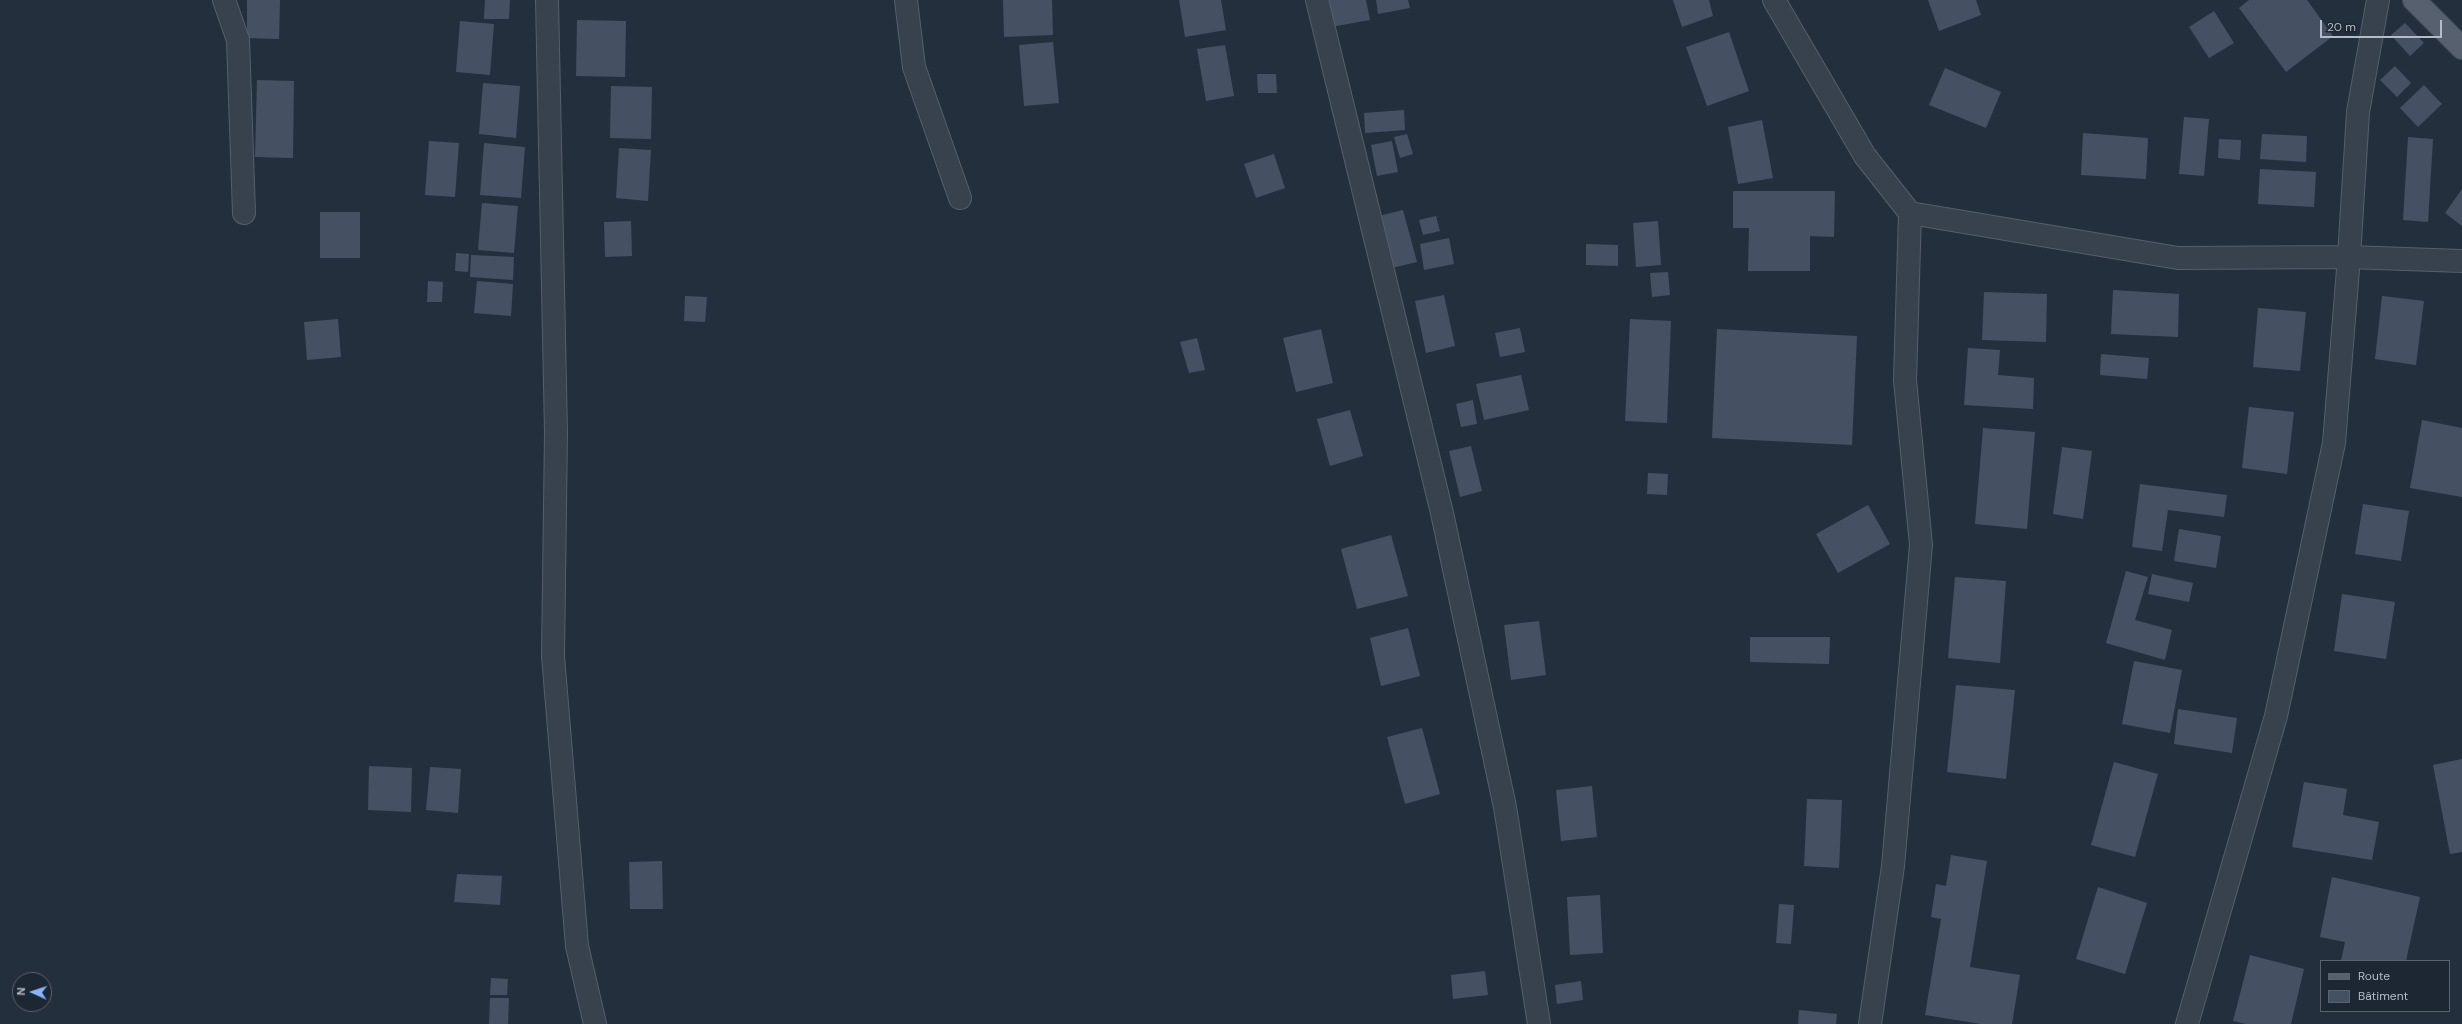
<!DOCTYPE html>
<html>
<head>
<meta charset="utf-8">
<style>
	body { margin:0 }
	#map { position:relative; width:2462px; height:1024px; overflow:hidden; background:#242f3e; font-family:"DM Sans",sans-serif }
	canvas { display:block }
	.legend { position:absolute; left:2320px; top:960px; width:130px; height:52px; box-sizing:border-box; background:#1d2633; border:1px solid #59626f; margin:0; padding:5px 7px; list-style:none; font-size:12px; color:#b4bcc9 }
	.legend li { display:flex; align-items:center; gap:8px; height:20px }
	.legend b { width:20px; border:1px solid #59626f }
	.north { position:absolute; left:12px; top:972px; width:40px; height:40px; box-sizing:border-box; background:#1d2633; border:1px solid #59626f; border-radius:50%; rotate:273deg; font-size:11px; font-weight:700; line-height:16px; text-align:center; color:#b4bcc9 }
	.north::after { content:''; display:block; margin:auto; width:14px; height:18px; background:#8ab4f8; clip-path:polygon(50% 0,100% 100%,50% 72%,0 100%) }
	.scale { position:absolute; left:2320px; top:20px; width:122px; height:18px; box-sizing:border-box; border:2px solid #b4bcc9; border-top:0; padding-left:5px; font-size:12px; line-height:14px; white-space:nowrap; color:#b4bcc9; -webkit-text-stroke:3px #1d2633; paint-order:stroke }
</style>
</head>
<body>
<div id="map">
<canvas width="2462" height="1024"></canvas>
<ul class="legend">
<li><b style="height:5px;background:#56606e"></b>Route</li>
<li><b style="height:11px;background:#455162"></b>Bâtiment</li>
</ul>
<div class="north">N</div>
<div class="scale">20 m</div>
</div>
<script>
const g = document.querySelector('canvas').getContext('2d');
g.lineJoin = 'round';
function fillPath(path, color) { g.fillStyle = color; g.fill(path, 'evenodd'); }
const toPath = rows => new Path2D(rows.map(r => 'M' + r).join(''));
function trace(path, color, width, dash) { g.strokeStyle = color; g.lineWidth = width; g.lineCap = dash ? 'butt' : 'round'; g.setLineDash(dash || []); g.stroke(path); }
fillPath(toPath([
	[247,0,280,0,279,39,247,38],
	[485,0,510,0,509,19,484,19],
	[1003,0,1052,0,1053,35,1004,37],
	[1179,0,1221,0,1226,30,1185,37],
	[1326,0,1366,0,1370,20,1331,27],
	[1376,0,1408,0,1410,8,1378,14],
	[1673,0,1709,0,1713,16,1682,27],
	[1928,0,1976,0,1981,15,1939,31],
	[2249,0,2307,0,2333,36,2286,72,2239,8],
	[2214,11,2234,43,2209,58,2189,27],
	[577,20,626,21,625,77,576,76],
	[460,21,494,24,490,75,456,72],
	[2405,23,2424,43,2410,56,2391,35],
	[1729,32,1749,91,1707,106,1686,47],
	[1053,42,1059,103,1024,106,1019,45],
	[1225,45,1234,96,1206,101,1197,49],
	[2395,66,2411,83,2397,97,2380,80],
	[1945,68,2001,92,1986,128,1929,105],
	[1257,74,1276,74,1277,93,1258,93],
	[257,80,294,81,293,158,255,157],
	[483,83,520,86,516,138,479,134],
	[2424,85,2442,104,2418,127,2400,108],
	[611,86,652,87,651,139,610,138],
	[1404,110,1405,130,1365,133,1364,113],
	[2184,117,2209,119,2204,176,2179,174],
	[1762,120,1773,178,1738,184,1728,127],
	[2083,133,2148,138,2146,179,2081,175],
	[1407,134,1413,154,1400,158,1394,137],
	[2262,134,2307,136,2306,162,2260,159],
	[2408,137,2433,139,2428,222,2403,220],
	[2219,139,2241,140,2240,160,2218,158],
	[429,141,459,143,455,197,425,195],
	[1392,141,1398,172,1377,176,1371,145],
	[484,143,525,147,521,198,480,195],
	[619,148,651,150,648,201,616,198],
	[1274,154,1285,188,1256,198,1244,164],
	[2260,169,2316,172,2314,207,2258,204],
	[2462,189,2462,226,2445,213],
	[1733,191,1835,191,1834,237,1810,236,1810,271,1748,271,1749,228,1733,228],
	[482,203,518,206,514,253,478,250],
	[1403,210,1417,262,1392,268,1379,216],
	[320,212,360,212,360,258,320,258],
	[1436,216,1440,231,1423,235,1419,220],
	[631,221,632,256,605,257,604,222],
	[1658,221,1661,265,1636,267,1633,223],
	[1449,238,1454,264,1424,270,1420,244],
	[1586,244,1618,245,1618,266,1586,265],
	[456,253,469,254,468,272,455,271],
	[471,255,514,257,513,280,470,277],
	[1668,272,1670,295,1652,297,1650,273],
	[428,281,443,282,442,302,427,302],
	[477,281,513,284,511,316,474,313],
	[2113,290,2179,294,2178,337,2111,334],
	[1984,292,2047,294,2046,342,1982,340],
	[1444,295,1455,346,1426,353,1415,301],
	[685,296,707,297,705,322,684,321],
	[2382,296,2424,301,2416,365,2375,359],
	[2258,308,2306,312,2300,371,2253,367],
	[338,319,341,357,307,360,304,322],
	[1630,319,1671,321,1667,423,1625,421],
	[1520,328,1525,352,1500,357,1495,333],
	[1321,329,1333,383,1296,392,1283,338],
	[1717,329,1857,336,1852,445,1712,438],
	[1197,338,1205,370,1189,373,1180,342],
	[1968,348,2000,350,1998,375,2034,378,2033,409,1964,405],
	[2101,354,2149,358,2147,379,2100,375],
	[1521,375,1529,410,1484,420,1476,384],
	[1473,400,1477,424,1461,427,1456,404],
	[2249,407,2294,412,2287,474,2242,468],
	[1350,410,1363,456,1330,466,1317,419],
	[2422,420,2462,428,2462,497,2410,488],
	[1983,428,2035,432,2027,529,1975,524],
	[1471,446,1482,491,1460,497,1449,451],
	[2062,447,2092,451,2083,519,2053,514],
	[1648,473,1668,474,1667,495,1647,494],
	[2140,484,2227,495,2224,517,2168,510,2162,551,2132,547],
	[2363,504,2409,511,2401,561,2355,554],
	[1868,505,1890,544,1838,573,1816,534],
	[2179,529,2221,536,2216,568,2174,561],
	[1391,535,1408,596,1357,609,1341,549],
	[2126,571,2148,577,2135,620,2172,630,2165,660,2106,643],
	[2152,574,2193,583,2189,602,2148,594],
	[1955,577,2006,581,2000,663,1948,658],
	[2342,594,2395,602,2386,659,2334,651],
	[1539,621,1546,675,1511,680,1504,625],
	[1408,628,1420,676,1381,686,1370,638],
	[1750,637,1830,637,1829,664,1750,662],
	[2134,661,2182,670,2170,733,2122,724],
	[1956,685,2015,690,2006,779,1947,772],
	[2178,709,2237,718,2232,753,2174,744],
	[1422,728,1440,794,1405,804,1387,737],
	[2462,759,2462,852,2450,854,2433,765],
	[2114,762,2158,774,2135,857,2091,845],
	[369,766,412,768,411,812,368,810],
	[430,767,461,769,458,813,426,810],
	[2304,782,2347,789,2343,815,2379,822,2372,860,2292,847],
	[1592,786,1597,837,1561,841,1556,790],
	[1807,799,1842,800,1839,868,1804,866],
	[1951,855,1987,861,1970,967,2020,975,2012,1024,1981,1024,1925,1015,1941,919,1931,917,1936,884,1946,886],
	[662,861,663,909,630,909,629,862],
	[457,874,502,876,500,905,454,902],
	[2332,877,2420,897,2406,961,2341,961,2345,942,2320,937],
	[2098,887,2147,903,2125,974,2076,959],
	[1600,895,1603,953,1570,955,1567,897],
	[1779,904,1794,905,1791,944,1776,943],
	[2250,955,2304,969,2291,1024,2246,1024,2233,1021],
	[1485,971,1488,995,1453,999,1451,975],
	[491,978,508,979,507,995,490,995],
	[1581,981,1583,1000,1557,1004,1555,985],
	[490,998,509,998,508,1024,489,1024],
	[1799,1010,1837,1014,1836,1024,1798,1024]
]), '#455162');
const minor = toPath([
	[224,0,238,40,244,213],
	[547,0,556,432,553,656,577,946,595,1024],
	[906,0,914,67,960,198],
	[1317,0,1442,513,1505,807,1539,1024],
	[1774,0,1865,156,1910,213,1905,380,1921,545,1893,866,1870,1024],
	[1910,213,2178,258,2349,257,2462,261],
	[2187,1024,2276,716,2334,443,2349,257,2358,112,2378,0]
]);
const major = toPath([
	[2414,0,2462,48]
]);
trace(minor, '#565f6c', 24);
trace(major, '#414a57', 24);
trace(minor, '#38414e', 22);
trace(major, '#56606e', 22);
</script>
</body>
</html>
